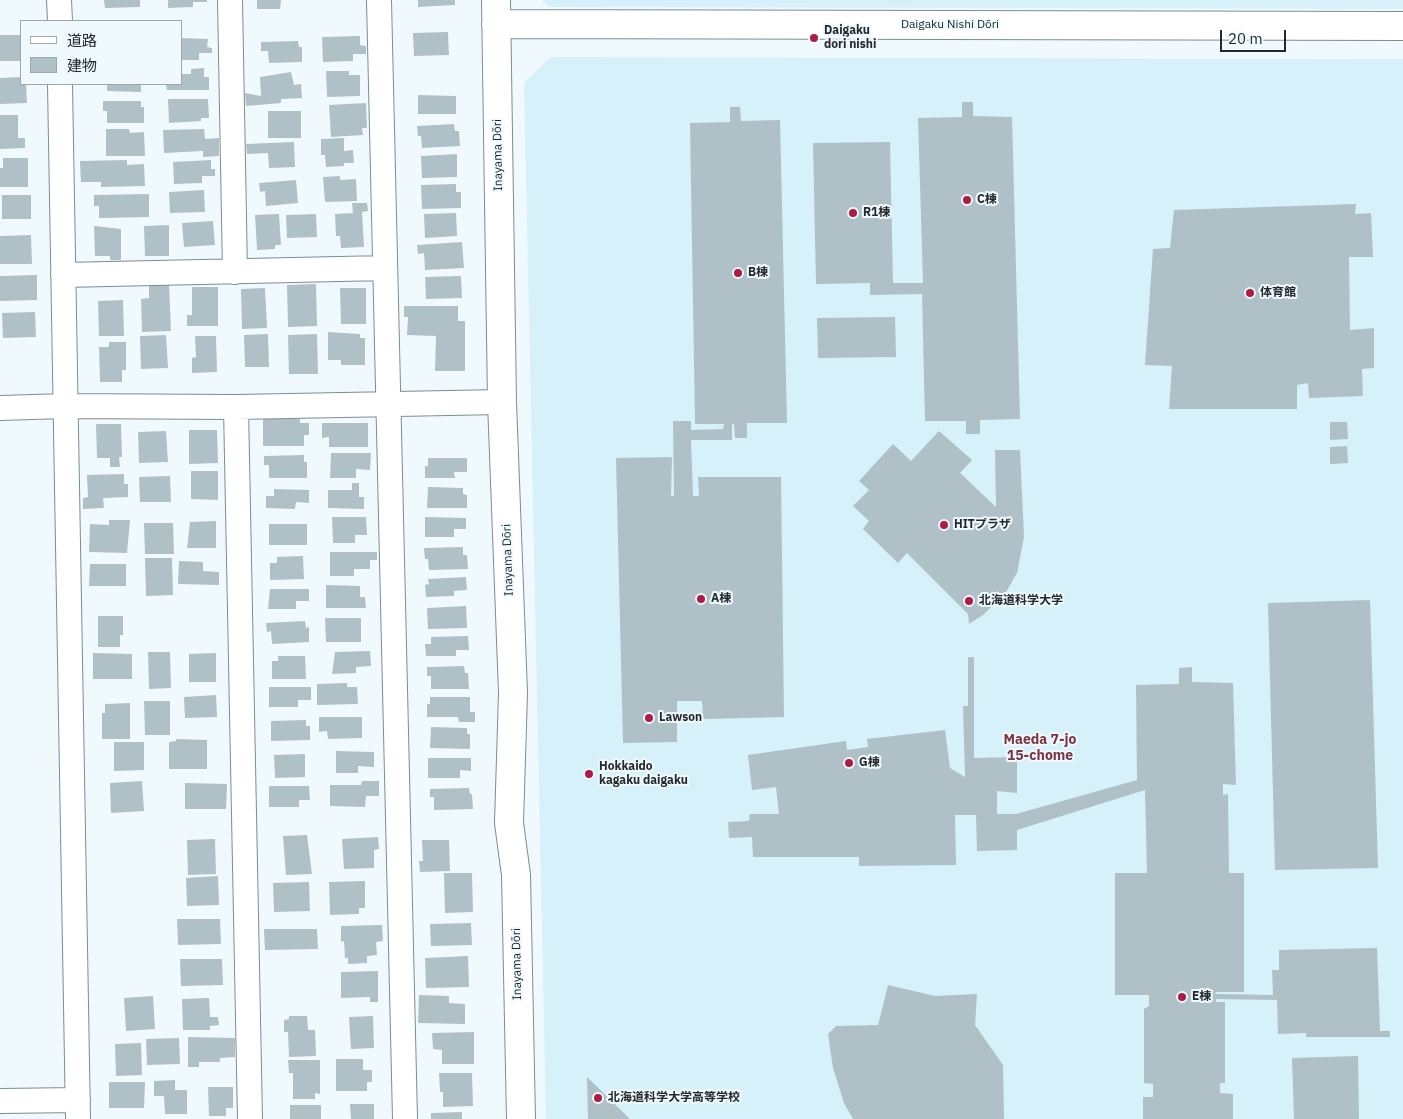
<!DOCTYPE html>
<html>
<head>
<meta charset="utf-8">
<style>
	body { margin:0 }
	#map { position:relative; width:1403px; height:1119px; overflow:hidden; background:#f0fafe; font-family:"IBM Plex Sans","Noto Sans JP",sans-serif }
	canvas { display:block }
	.legend { position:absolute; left:20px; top:20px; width:162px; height:65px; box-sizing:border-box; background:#f0fafe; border:1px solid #9ea7aa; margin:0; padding:6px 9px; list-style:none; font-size:15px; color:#232a2d }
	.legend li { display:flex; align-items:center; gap:10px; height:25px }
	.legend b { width:25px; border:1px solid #9ea7aa }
	.scale { position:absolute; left:1220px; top:30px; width:66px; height:22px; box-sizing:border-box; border:2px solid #232a2d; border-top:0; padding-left:6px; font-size:15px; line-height:18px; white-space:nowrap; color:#232a2d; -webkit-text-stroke:4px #f0fafe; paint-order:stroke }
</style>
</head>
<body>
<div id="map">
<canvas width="1403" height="1119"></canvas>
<ul class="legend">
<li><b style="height:6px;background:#fff"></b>道路</li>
<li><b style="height:14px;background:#afc0c7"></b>建物</li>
</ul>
<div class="scale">20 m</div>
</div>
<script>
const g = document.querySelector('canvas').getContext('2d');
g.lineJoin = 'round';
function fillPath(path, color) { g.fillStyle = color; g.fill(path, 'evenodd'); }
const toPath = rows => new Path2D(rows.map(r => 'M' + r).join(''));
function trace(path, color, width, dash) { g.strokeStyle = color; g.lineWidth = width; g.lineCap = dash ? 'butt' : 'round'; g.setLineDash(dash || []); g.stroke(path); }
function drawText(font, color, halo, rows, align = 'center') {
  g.font = font + ' "IBM Plex Sans","Noto Sans JP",sans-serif'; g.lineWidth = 4; g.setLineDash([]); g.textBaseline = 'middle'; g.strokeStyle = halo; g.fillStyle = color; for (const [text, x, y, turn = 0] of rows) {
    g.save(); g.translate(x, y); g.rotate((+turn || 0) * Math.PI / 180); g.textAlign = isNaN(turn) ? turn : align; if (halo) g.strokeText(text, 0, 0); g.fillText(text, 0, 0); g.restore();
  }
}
fillPath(toPath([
	[542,0,1403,0,1403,9,549,7],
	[550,57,1403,59,1403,1119,546,1119,524,83]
]), '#d6f1fa');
fillPath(toPath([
	[104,0,140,0,140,7,105,8],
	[168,0,207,0,207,2,193,2,193,7,168,8],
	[257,0,281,0,280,9,257,9],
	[418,0,455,0,455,5,418,7],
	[448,32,449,55,414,56,413,33],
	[0,35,20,35,21,61,0,61],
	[360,36,360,45,366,46,366,54,353,54,353,61,323,62,322,37],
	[181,38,208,39,207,47,212,48,212,53,199,53,199,60,181,60],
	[298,41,299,47,302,47,302,62,269,63,268,51,261,51,261,42],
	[204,68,204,77,209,77,209,90,167,90,166,84,181,84,181,74,191,74,191,69],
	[326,71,349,71,349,75,360,75,360,96,327,97],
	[291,72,294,85,301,84,302,98,281,99,281,103,246,106,245,93,261,96,260,77],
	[21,77,21,84,26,84,27,103,0,104,0,78],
	[107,84,141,84,141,92,107,91],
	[418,95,456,96,456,114,418,114],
	[168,99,208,99,209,118,201,118,201,121,169,123],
	[103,101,141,101,141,107,144,107,144,123,107,123,107,111,103,111],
	[962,102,973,102,973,116,1012,117,1020,419,980,420,980,434,966,434,966,421,925,421,922,294,870,295,870,283,816,284,813,143,890,142,893,283,923,283,918,118,962,117],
	[366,103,367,128,362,128,363,135,331,137,329,105],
	[730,107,740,107,741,121,780,120,787,423,747,423,747,438,735,438,734,424,732,424,732,440,691,440,693,496,699,496,698,477,781,477,784,717,703,719,702,701,677,701,677,742,623,743,616,458,672,457,671,496,674,496,673,421,691,421,691,430,723,429,724,424,695,424,690,123,730,122],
	[268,111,301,111,301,138,268,138],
	[0,115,18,115,18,138,25,138,25,148,0,149],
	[454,124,455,131,459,131,460,146,422,148,421,136,418,136,417,126],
	[106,129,129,129,130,133,144,132,145,156,106,156],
	[204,129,205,139,219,138,219,156,203,157,203,151,164,153,163,130],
	[344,138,344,151,353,150,354,163,344,163,344,166,326,167,325,155,321,155,321,139],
	[294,142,295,167,269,168,268,153,247,154,246,144],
	[457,154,457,177,422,178,421,156],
	[3,158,28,158,28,187,0,187,0,168,3,168],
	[127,160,127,165,144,164,145,186,101,187,101,182,81,182,80,161],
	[211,160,211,169,215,169,215,176,202,176,202,183,174,184,173,162],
	[340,176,340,180,356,179,357,201,325,202,323,177],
	[296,180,298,203,266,206,265,191,260,192,259,183],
	[456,184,456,192,461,192,461,208,422,209,421,185],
	[204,190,205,212,170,213,169,192],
	[149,194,149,217,99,218,99,206,94,206,94,195],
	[2,195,31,195,31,219,2,219],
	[352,203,367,203,368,211,362,212,364,247,341,248,340,236,336,236,335,214,353,213],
	[1356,204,1355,214,1371,213,1373,257,1349,257,1350,330,1374,328,1374,368,1362,369,1363,396,1309,398,1308,383,1297,385,1297,409,1169,409,1172,366,1145,365,1153,249,1170,248,1174,210],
	[456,213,457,236,425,238,424,214],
	[279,214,281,245,275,245,275,249,257,250,255,215],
	[316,214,317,237,287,238,286,215],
	[213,221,215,245,184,247,182,223],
	[169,225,169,256,145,256,144,226],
	[94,226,121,229,121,260,110,260,110,256,95,256],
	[31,235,32,264,0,264,0,236],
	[462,242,464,268,425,270,424,253,418,254,417,245],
	[37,275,37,300,0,301,0,276],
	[461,276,462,298,426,299,425,277],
	[149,284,169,284,171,331,142,332,141,299,149,298],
	[316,284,317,326,288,327,287,285],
	[192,287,218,287,218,326,187,326,187,315,192,315],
	[265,288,267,328,242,329,241,289],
	[340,288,366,288,366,324,341,324],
	[123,300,124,336,99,336,98,301],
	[404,306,458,306,458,321,465,321,465,371,435,371,436,336,407,335,408,317,404,317],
	[35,312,36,337,3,338,2,313],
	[895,317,896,357,818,358,817,318],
	[328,332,360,334,360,338,365,338,365,365,341,365,341,360,328,360],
	[268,334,269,367,245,367,244,335],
	[317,334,318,374,289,374,288,335],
	[166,335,168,368,141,369,140,336],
	[195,336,216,336,217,372,192,373,192,358,196,357],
	[109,342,126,342,126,370,122,370,122,382,100,382,99,347,109,347],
	[263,419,300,419,300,423,309,423,309,435,304,435,304,446,263,446],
	[1330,422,1347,422,1348,439,1330,440],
	[322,423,368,423,368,447,329,447,329,437,322,438],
	[96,424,121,424,122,457,119,457,120,467,110,467,110,458,97,458],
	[189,430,217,430,218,463,189,464],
	[166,431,168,462,139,463,138,432],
	[939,431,972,460,960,473,996,507,995,450,1020,450,1024,537,1017,573,1006,592,983,615,969,624,968,614,907,553,898,563,863,529,869,521,853,506,869,490,859,481,893,444,911,461],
	[1347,446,1348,463,1330,464,1330,447],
	[331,453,371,453,370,470,356,469,356,478,330,478],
	[304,455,304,462,307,462,307,478,269,478,269,465,264,465,264,456],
	[428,458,467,458,467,472,454,472,455,478,425,478,425,466,428,466],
	[191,471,218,471,218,500,191,499],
	[124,474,124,484,128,484,128,497,103,498,104,508,83,509,83,498,88,497,87,475],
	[170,476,171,502,140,502,139,477],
	[352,483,359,483,359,497,364,497,364,509,328,508,328,490,352,490],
	[428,487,463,488,463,494,467,495,467,508,427,508],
	[274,489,309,490,309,503,296,502,295,509,266,508,266,496,274,496],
	[332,517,366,517,367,535,355,535,355,543,333,543],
	[425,517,466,518,466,529,454,529,454,537,425,537],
	[109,520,130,520,127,553,89,552,90,524,109,525],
	[216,521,216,548,187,548,190,522],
	[144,523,173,523,174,554,145,554],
	[269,524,307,524,307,545,269,545],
	[463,547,463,555,467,555,468,569,429,570,428,559,425,559,424,548],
	[330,552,377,552,377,560,370,560,370,569,354,569,354,576,330,576],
	[303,556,304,579,270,580,270,563,277,563,277,557],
	[145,558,172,558,173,595,146,596],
	[179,561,203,562,203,571,219,572,219,585,178,584],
	[90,564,126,564,126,586,89,586],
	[466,577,467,590,454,591,454,596,426,597,425,585,429,584,428,579],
	[326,585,360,586,360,597,365,597,366,608,326,608],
	[270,589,309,589,309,601,296,601,296,609,268,609],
	[1370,600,1378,868,1275,870,1268,603],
	[466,606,467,628,428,629,427,608],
	[98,616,123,616,123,635,120,635,120,647,98,647],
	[325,618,361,618,361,642,326,642],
	[305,621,306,628,309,627,309,642,272,644,271,631,267,632,266,623],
	[468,636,469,650,456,650,456,656,426,656,425,644,431,644,431,637],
	[370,651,371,666,356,667,356,673,332,674,335,652],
	[148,652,170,652,171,688,149,689],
	[93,653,132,654,132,679,93,679],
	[216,653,216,682,189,682,189,654],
	[278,656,305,656,306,679,272,679,272,661,278,661],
	[968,657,974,657,974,758,1017,757,1017,793,997,791,997,814,1016,814,1137,780,1136,685,1179,684,1179,668,1192,667,1192,682,1233,683,1236,785,1223,784,1223,795,1228,794,1229,873,1244,873,1244,992,1216,992,1215,994,1273,995,1272,970,1279,970,1279,950,1377,948,1380,1031,1390,1031,1390,1037,1306,1037,1306,1033,1278,1034,1277,1000,1216,999,1216,1002,1225,1002,1225,1083,1220,1083,1220,1093,1233,1094,1233,1119,1143,1119,1143,1097,1153,1097,1153,1084,1144,1083,1144,1009,1149,1006,1149,995,1115,995,1115,873,1147,873,1145,790,1017,830,1017,850,977,851,976,815,955,815,956,865,859,866,859,857,753,857,752,837,729,838,728,822,749,821,750,814,779,814,776,787,752,790,748,755,846,741,847,750,868,747,867,739,945,730,950,768,965,777,963,706,968,706],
	[464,666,465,673,468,673,469,689,431,689,431,676,427,676,427,667],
	[347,683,347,687,357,687,358,704,317,705,317,684],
	[269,687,311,687,311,700,298,700,298,707,269,707],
	[216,695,217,717,185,718,184,697],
	[430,697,470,697,470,712,475,712,475,722,459,722,458,717,427,717,427,704,430,704],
	[144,701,170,701,170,735,145,735],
	[130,703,130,739,102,739,102,713,105,713,105,704],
	[319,717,362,717,362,738,328,739,327,731,319,732],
	[306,720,306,726,310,726,310,740,271,741,271,721],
	[431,727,467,728,467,734,470,734,470,749,430,748],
	[176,739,207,740,207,769,169,769,169,742,176,741],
	[114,742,144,742,144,770,114,771],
	[336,751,374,752,374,767,358,766,358,773,336,773],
	[305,754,305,777,275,778,274,755],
	[428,758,471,758,471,771,460,770,460,778,428,778],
	[142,781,144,811,111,813,110,783],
	[362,781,379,781,379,796,366,796,365,807,330,806,330,785,361,785],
	[185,783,227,784,226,809,185,809],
	[269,786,309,786,310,800,299,800,299,807,269,807],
	[469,788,470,794,472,794,473,809,434,810,434,797,430,797,430,789],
	[307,835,312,874,286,875,283,836],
	[378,837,379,849,374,850,374,868,344,869,342,839],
	[215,839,216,874,188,875,187,840],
	[422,840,449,840,450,871,420,872,419,861,423,861],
	[444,873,472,873,473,912,445,913],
	[218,876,219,905,187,906,186,878],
	[365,881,365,908,359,908,359,914,330,915,329,882],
	[309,882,310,911,274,912,273,883],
	[177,919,220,919,221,944,178,945],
	[471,923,472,945,431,946,430,924],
	[382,925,383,941,376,942,377,955,367,956,367,963,348,964,348,958,345,958,344,941,341,942,341,926],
	[264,929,317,929,318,949,265,950],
	[468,956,469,987,426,988,425,958],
	[180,959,222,959,223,985,181,986],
	[378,971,378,1002,370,1002,370,997,341,998,341,972],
	[888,985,935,996,977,994,975,1025,1003,1065,1004,1119,853,1119,844,1103,833,1068,828,1034,836,1026,878,1025],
	[419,995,449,996,449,1003,465,1004,465,1024,418,1023],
	[153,996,155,1029,126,1031,124,998],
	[209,998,210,1017,218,1017,219,1025,210,1026,210,1030,183,1030,182,999],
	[289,1016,307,1016,308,1030,315,1030,316,1056,289,1057,288,1032,284,1032,284,1020,289,1019],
	[373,1016,374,1048,351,1049,349,1017],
	[474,1032,474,1064,442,1064,442,1050,433,1049,432,1033],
	[188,1037,235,1038,235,1057,220,1058,220,1062,199,1062,199,1067,188,1067],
	[179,1038,180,1064,147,1065,146,1039],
	[141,1043,142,1075,116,1076,115,1044],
	[1358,1056,1359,1119,1294,1119,1292,1058],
	[336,1059,363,1059,363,1070,372,1070,372,1082,367,1082,367,1091,336,1091],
	[288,1060,320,1060,320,1094,315,1093,315,1099,293,1099,293,1073,289,1073],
	[439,1073,472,1073,473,1106,443,1107,443,1092,440,1092],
	[587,1077,630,1119,588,1119],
	[175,1080,175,1090,187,1090,187,1114,165,1114,164,1096,154,1096,154,1081],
	[109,1082,145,1082,144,1108,109,1108],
	[208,1087,233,1087,233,1108,226,1108,226,1116,209,1116],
	[350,1104,374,1104,374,1119,351,1119],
	[290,1105,321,1105,321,1119,290,1119],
	[462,1112,462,1119,431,1119,431,1113]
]), '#afc0c7');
const street = toPath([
	[59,0,60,21],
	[230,0,235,272],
	[379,0,405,1119],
	[60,84,78,1119],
	[63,275,385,268],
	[236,407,250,1119],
	[0,408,65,406,236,407,502,402],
	[0,1101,78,1100]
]);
const secondary = toPath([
	[496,0,502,402,513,693,509,823,516,875,521,1119],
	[496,24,1403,26]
]);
trace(street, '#7c8d93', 26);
trace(secondary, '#7c8d93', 30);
trace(street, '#fff', 24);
trace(secondary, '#fff', 28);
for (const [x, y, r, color] of [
	[814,38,5,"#ae1b44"],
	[967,200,5,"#ae1b44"],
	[853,213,5,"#ae1b44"],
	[738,273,5,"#ae1b44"],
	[1250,293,5,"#ae1b44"],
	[944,525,5,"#ae1b44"],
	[701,599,5,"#ae1b44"],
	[969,601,5,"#ae1b44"],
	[649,718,5,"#ae1b44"],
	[849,763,5,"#ae1b44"],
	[589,774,5,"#ae1b44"],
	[1182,997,5,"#ae1b44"],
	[598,1098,5,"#ae1b44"]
]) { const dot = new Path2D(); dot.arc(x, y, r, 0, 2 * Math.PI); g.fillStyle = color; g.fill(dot); trace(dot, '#f0fafe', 2); }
drawText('12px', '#232a2d', '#f0fafe', [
	["Daigaku Nishi Dōri",950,25],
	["Inayama Dōri",498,155,-91],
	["Inayama Dōri",508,560,-92],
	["Inayama Dōri",517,964,-91]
]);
drawText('bold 12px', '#232a2d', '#f0fafe', [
	["Daigaku",824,31],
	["dori nishi",824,45],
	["C棟",977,200],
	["R1棟",863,213],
	["B棟",748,273],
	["体育館",1260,293],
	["HITプラザ",954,525],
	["A棟",711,599],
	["北海道科学大学",979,601],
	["Lawson",659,718],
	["G棟",859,763],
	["Hokkaido",599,767],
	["kagaku daigaku",599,781],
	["E棟",1192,997],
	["北海道科学大学高等学校",608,1098]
], 'left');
drawText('bold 14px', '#7d3541', '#f0fafe', [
	["Maeda 7-jo",1040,740],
	["15-chome",1040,756]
]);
</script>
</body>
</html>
